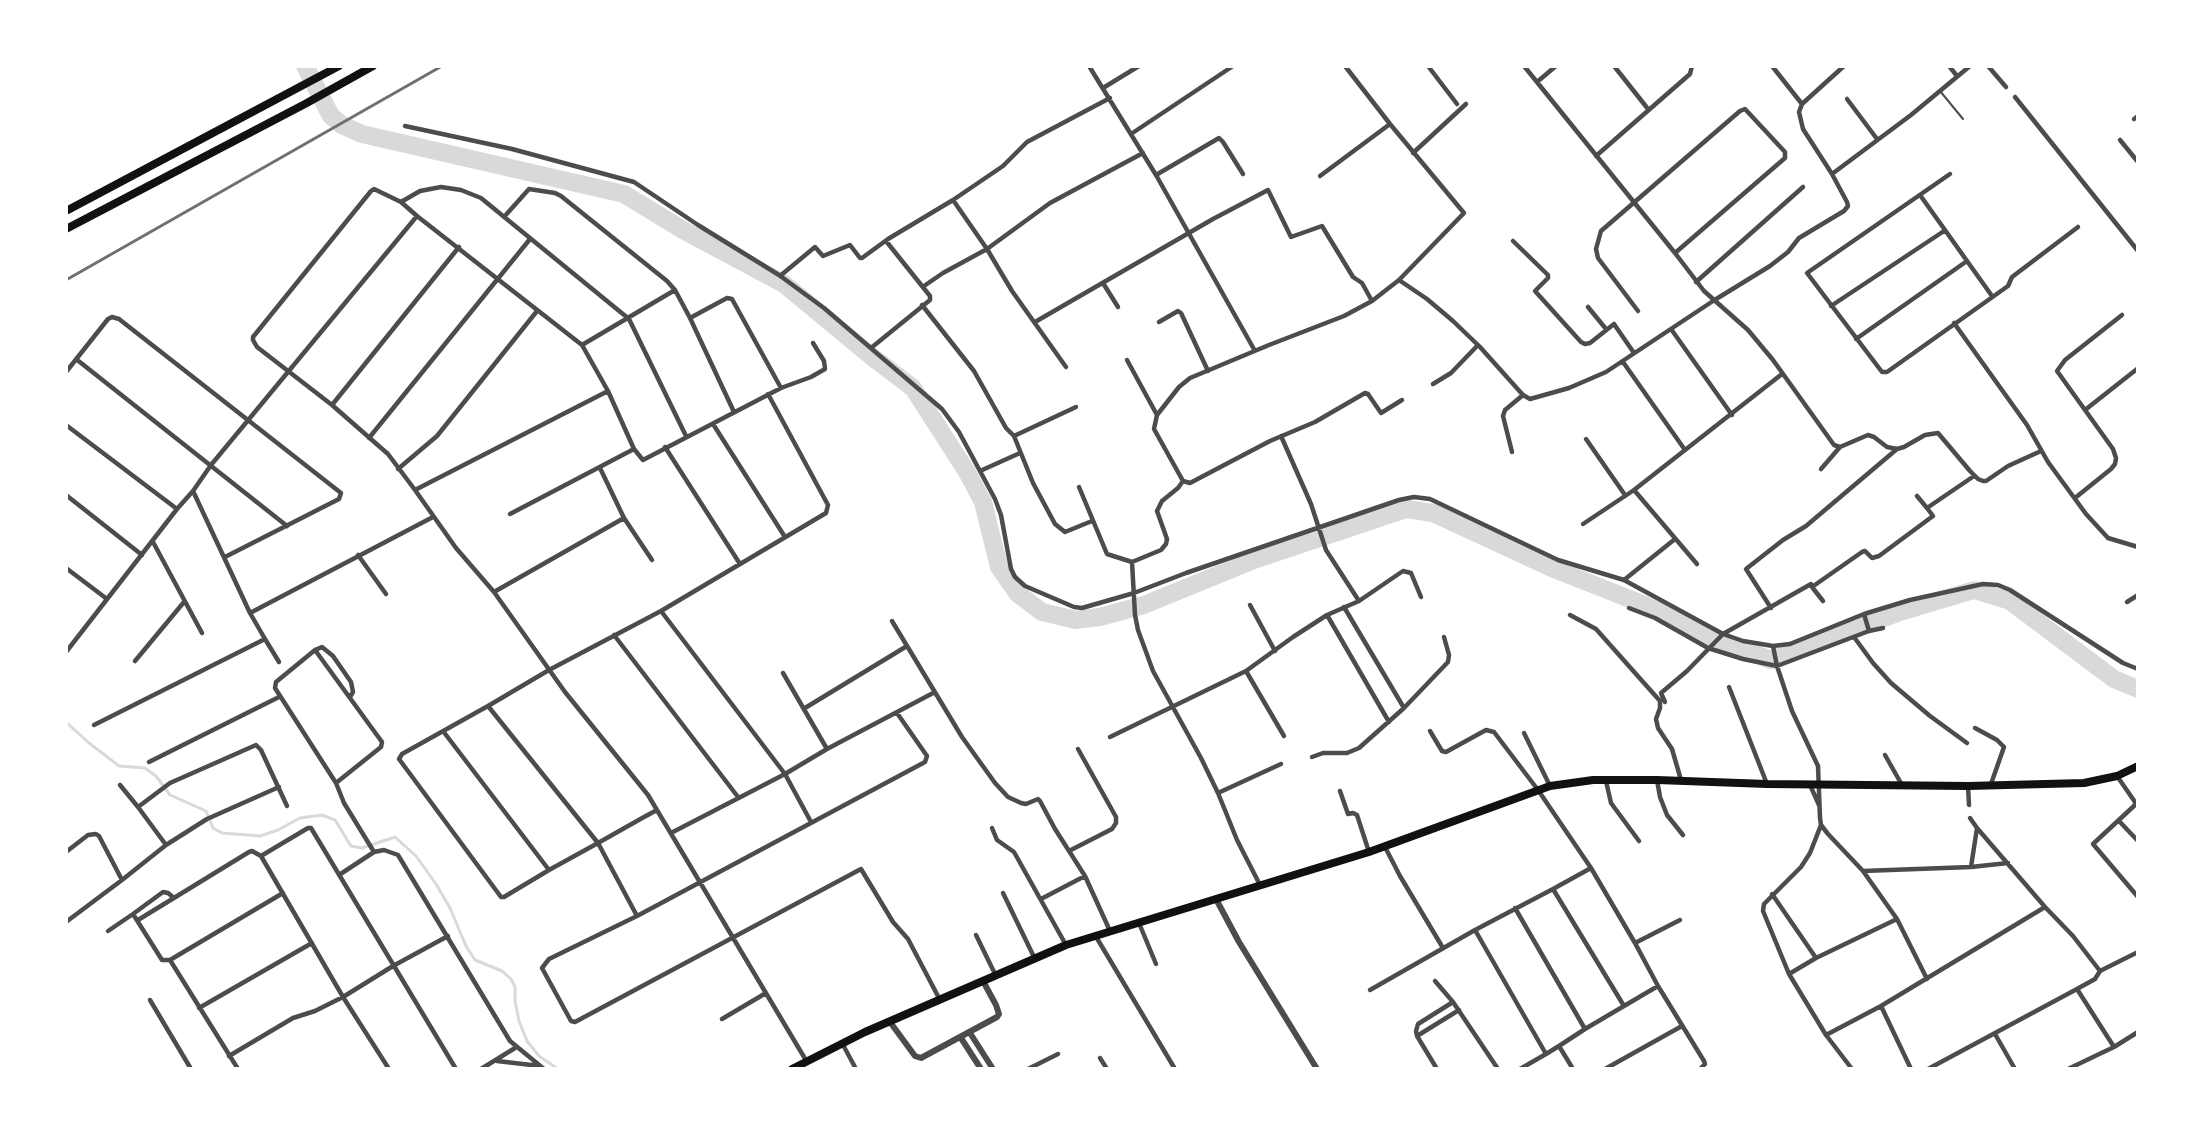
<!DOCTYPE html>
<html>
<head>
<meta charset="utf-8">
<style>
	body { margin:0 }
	#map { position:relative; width:2204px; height:1135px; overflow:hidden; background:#fff; font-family:Inter,sans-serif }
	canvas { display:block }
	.frame { position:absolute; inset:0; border:68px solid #fff; pointer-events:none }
</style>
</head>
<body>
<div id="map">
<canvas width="2204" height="1135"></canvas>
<div class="frame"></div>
</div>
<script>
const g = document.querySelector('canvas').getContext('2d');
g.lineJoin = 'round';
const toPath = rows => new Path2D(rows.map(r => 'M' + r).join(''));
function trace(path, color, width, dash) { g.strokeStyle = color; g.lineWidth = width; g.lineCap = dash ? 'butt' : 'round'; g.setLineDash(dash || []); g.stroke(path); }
trace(toPath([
	[66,722,89,743,119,766,145,768,156,776,170,795,206,811,213,828,222,833,260,836,278,830,300,818,322,815,335,820,351,846,362,848,395,837,416,856,436,884,450,908,466,946,475,960,502,971,511,979,515,987,515,1001,519,1021,527,1041,539,1056,558,1069]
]), '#d9d9d9', 3);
trace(toPath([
	[305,66,331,116,342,125,362,134,624,194,683,230,784,284,871,356,913,388,967,472,983,502,999,567,1018,594,1042,612,1076,620,1100,617,1144,605,1254,560,1406,509,1433,513,1554,569,1645,605,1711,637,1771,660,1897,613,1974,590,2010,601,2114,679,2138,689]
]), '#d9d9d9', 18);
trace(toPath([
	[1940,91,1963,119]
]), '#4c4c4c', 2);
trace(toPath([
	[1089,66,1156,175,1255,351],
	[1345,66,1390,124,1464,213,1399,280],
	[1428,66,1457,104],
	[1524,66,1675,253,1704,291,1748,330,1773,360,1834,445,1840,447,1868,435,1874,437,1887,447,1897,449,1904,447,1925,435,1938,433,1970,471,1978,479,1983,481,1986,481,2008,466,2041,451],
	[1614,66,1648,109],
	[1772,66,1802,104],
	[1949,66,1957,76],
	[1988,66,2006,87],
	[1537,82,1556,66],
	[1103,88,1139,66],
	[2015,97,2138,251],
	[1847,99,1877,139],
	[2134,119,2138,116],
	[405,126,512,149,634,182,698,225,779,275,824,308,942,409,959,432,995,499,1001,515,1011,569,1015,577,1025,586,1074,607,1082,608,1134,593,1186,573,1399,500,1414,497,1430,499,1558,560,1624,580,1723,634,1743,641,1773,646,1790,644,1864,614,1910,600,1983,584,1998,585,2010,590,2123,663,2138,669],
	[1131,134,1233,66],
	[2120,140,2138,162],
	[1413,153,1466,104],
	[1596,156,1690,74,1692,66],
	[1832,174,1911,115,1970,66],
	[1950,174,1807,273,1882,372,1887,372,2008,286,2012,277,2078,227],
	[1156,175,1219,138,1223,142,1243,174],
	[1320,176,1390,124],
	[1920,195,1992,296],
	[953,200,987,249,1012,291,1066,367],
	[401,202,420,191,441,187,461,190,481,198,629,319,686,436],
	[504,217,529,189,555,193,561,196,667,281,675,290,690,318,734,412],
	[1513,241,1548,275,1548,278,1535,291,1581,342,1585,344,1590,343,1614,324,1634,353],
	[780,276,815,247,823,256,850,245,860,258,862,258,888,239,953,200,1003,166,1027,142,1110,98],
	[1696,282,1803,187],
	[1103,283,1118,307],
	[924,286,943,273,987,249,1050,203,1143,153],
	[922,305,974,371,1006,428,1014,436,1033,483,1055,524,1065,532,1092,521],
	[1831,306,1944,231],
	[1588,307,1606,329],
	[1638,311,1598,258,1596,249,1601,231,1740,111,1745,109,1785,152,1785,158,1675,253],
	[690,318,727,298,732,299,781,388,643,460,634,449,608,391,582,345,417,216,401,202,374,189,371,191,253,337,253,340,257,347,332,405,388,454,415,490,456,548,494,592,565,692,648,795,807,1062],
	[1035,322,1213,219,1268,190,1291,237,1322,226,1353,277,1362,283,1372,301],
	[1159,322,1178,311,1181,313,1208,371],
	[1954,323,2027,425,2048,462,2086,514,2108,538,2138,547],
	[1671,329,1732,415],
	[1856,339,1967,261],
	[582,345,675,290],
	[871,348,930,300,930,296,886,241],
	[76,359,287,526],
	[1127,360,1157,415],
	[1623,362,1685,450],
	[66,372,108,319,112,317,119,319,341,493,339,499,225,557],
	[1433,384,1451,373,1478,345],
	[781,388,811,377,825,369,824,361,813,343],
	[332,405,459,247],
	[2085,410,2137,369],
	[713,424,785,537],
	[66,425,177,509],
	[1014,436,1076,407],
	[1281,436,1311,504,1326,550,1359,601],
	[369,438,530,239],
	[1586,439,1625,495],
	[665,447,740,564],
	[1512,452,1503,416,1505,410,1523,395],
	[398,469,437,436,537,311],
	[1821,469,1840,447],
	[980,471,1020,453],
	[1183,481,1190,483,1270,441,1315,422,1365,393,1368,394,1381,413,1402,400],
	[1079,487,1107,554,1132,562],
	[415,490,608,391],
	[1634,490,1697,564],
	[66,495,142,555],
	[1917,496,1927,508],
	[2075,498,2111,469,2115,464,2116,458,2113,449,2057,371,2065,360,2122,315],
	[510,514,634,449],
	[624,518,652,560],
	[1583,524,1634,490,1782,374],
	[153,542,202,633],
	[358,555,386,594],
	[66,568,107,599],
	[1624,580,1675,539],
	[1812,587,1823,601],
	[494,592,624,518,600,468],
	[2127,602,2138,595],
	[1250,605,1275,651],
	[1344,607,1404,708,1448,662,1449,655,1444,637],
	[1629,608,1655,618,1708,648,1743,659,1777,666,1869,631,1883,628],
	[1771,608,1746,569,1783,540,1806,526,1897,449],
	[661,611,785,774,811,822],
	[250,613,433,517],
	[1864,614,1869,631],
	[1327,615,1389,722],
	[1570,615,1596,629,1660,701,1660,708,1656,719,1658,728,1672,749,1681,780],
	[892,621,962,737,995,783,1008,797,1021,803,1026,804,1038,799,1040,801,1055,829,1085,876,1110,931],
	[614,635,738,797],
	[1854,637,1873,663,1891,683,1930,716,1967,743],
	[265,639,279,662],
	[1773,646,1777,666,1792,711,1818,766,1820,818,1821,825,1828,834,1863,871,1971,867],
	[315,650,322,647,333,656,351,682,353,692,350,697],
	[66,652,177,509,193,491,211,465,417,216],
	[135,661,184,602],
	[1246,671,1284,736],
	[783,673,827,749],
	[1729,687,1767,784],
	[1665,702,1661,693,1687,671,1723,634,1811,584,1812,587,1862,552,1865,551,1872,558,1879,556,1933,516,1927,508,1974,476],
	[488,706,549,670,661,611,826,513,828,505,768,394],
	[805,708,907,646],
	[897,713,927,756,925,762,637,916,549,959,542,968,571,1021,575,1022,861,869,893,922,908,939,940,1000],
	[94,725,265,639,250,613,193,491],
	[1975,728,1997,740,2004,747,1991,784],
	[443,731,549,870],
	[1430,731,1442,751,1446,752,1486,730,1494,732,1538,790,1591,868,1635,943,1658,986,1704,1061,1705,1064,1700,1069],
	[1524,733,1550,786],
	[1110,737,1246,671,1293,637,1327,615,1359,601,1403,571,1411,573,1421,597],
	[1885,755,1902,785],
	[1312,757,1323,753,1347,753,1359,748,1404,708],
	[149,762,279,697],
	[2117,776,2135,802,2135,805,2093,844,2138,897],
	[1657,780,1660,797,1667,815,1683,835],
	[1606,781,1611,803,1639,841],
	[336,783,381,747,382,742,315,650,276,682,275,688,336,783,344,803,374,852],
	[120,785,138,807],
	[1810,785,1819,805],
	[1968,786,1969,805],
	[1340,791,1348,814,1353,813,1357,815,1369,852],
	[1218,793,1281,764],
	[1970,818,1977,828,1971,867,2008,863],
	[2119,821,2138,841],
	[1821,825,1810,853,1801,867,1764,904,1763,911,1789,974,1816,958,1897,919,1927,979],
	[992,828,997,840,1014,852,1066,945],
	[671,833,785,774,827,749,935,692],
	[166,845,207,819,279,787],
	[1385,847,1400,876,1443,948],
	[1069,851,1112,829,1116,823,1116,817,1078,749],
	[66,852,88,835,96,834,99,836,122,880],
	[261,856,308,828,311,828,456,1069],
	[1863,871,1897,919],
	[339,875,374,852,384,850,398,855,510,1041,544,1069],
	[1260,885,1237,840,1218,793,1201,758,1153,671,1138,630,1135,615,1132,562,1161,550,1166,544,1167,539,1157,511,1162,501,1178,488,1183,481,1154,429,1157,415,1179,387,1190,378,1269,345,1344,316,1372,301,1399,280,1427,299,1453,321,1480,347,1523,395,1530,399,1569,388,1606,372,1713,301,1770,266,1788,252,1799,238,1844,211,1848,206,1847,202,1832,174,1803,129,1799,112,1802,104,1844,66],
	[1553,889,1591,868],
	[1003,893,1034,957],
	[1772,894,1816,958],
	[1041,899,1085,876],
	[1515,908,1585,1029,1658,986],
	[133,914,163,892,168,893,174,898],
	[637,916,598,843,488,706,402,754,399,759,501,897,504,897,549,870,598,843,644,817,657,810],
	[138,920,249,852,252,851,261,856,343,997,389,1069],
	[66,922,122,880,166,845,138,807,170,783,256,745,261,750,287,806],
	[1139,923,1156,964],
	[108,931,133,914,162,960,170,960,238,1069],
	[976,935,996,976],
	[1095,935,1175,1069],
	[1635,943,1680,920],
	[170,960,283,893],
	[2100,971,2138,952],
	[1789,974,1826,1035,1881,1006,2045,907],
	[1435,981,1453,1002],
	[2077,989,2114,1047],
	[1370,990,1475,930],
	[150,1000,191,1069],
	[1881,1006,1911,1069],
	[199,1008,312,943],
	[722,1019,766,993],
	[1995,1034,2015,1069],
	[1826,1035,1852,1069],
	[1417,1036,1416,1031,1418,1024,1453,1002,1498,1069],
	[842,1043,856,1069],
	[1559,1046,1585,1029],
	[229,1056,293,1018,315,1011,343,997,393,966,448,936],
	[1100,1058,1107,1069],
	[497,1061,540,1066],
	[481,1069,515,1048],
	[1028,1069,1058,1054],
	[1437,1069,1417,1036,1459,1010],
	[1520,1069,1546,1054],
	[1573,1069,1559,1046,1546,1054,1475,930,1553,889,1624,1006],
	[1605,1069,1682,1026],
	[1928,1069,2077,989,2095,979,2100,971,2073,936,2045,907,1977,828],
	[2068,1069,2114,1047,2138,1032]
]), '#4c4c4c', 4.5);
trace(toPath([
	[1216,899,1239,942,1317,1069],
	[890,1022,915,1056,921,1058,997,1017,999,1014,996,1005,983,981],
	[970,1033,993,1069],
	[961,1038,981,1069]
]), '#4c4c4c', 6);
trace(toPath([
	[792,1069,865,1032,1066,945,1369,852,1550,786,1593,780,1657,780,1767,784,1968,786,2084,783,2117,776,2138,766]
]), '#111', 8);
trace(toPath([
	[66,211,339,66],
	[66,229,305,104,373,66]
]), '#111', 8);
trace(toPath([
	[66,280,442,66]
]), '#707070', 3);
</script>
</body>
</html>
